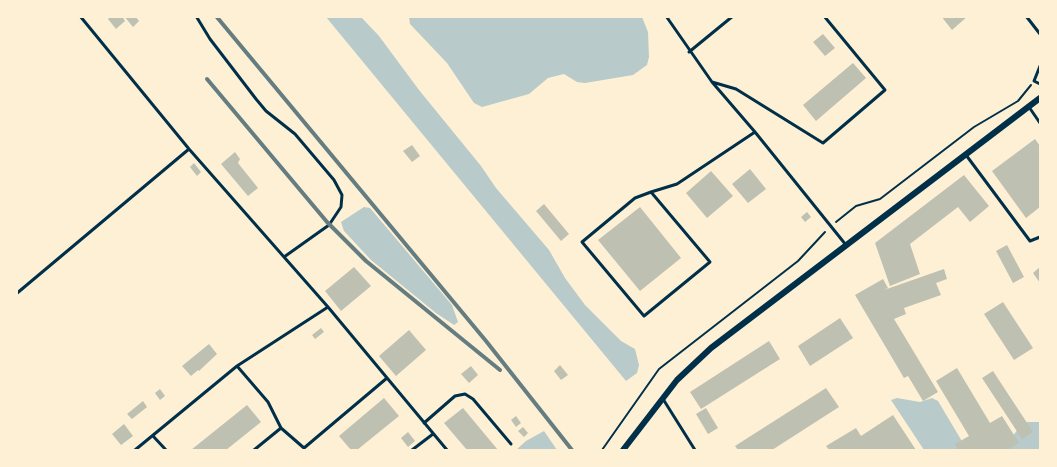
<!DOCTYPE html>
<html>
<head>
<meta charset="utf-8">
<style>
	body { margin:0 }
	#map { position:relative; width:1057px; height:467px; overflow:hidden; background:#fdf0d5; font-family:Raleway,sans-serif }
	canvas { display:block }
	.frame { position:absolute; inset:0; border:18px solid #fdf0d5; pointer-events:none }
</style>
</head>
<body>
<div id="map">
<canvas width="1057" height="467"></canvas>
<div class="frame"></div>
</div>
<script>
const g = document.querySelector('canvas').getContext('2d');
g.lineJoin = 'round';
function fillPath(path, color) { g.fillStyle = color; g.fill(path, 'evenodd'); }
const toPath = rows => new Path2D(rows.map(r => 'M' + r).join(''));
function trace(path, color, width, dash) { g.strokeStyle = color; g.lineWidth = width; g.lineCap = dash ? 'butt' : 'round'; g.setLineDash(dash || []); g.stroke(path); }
fillPath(toPath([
	[326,17,361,17,379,36,419,90,481,166,496,188,549,250,565,278,585,305,621,341,635,349,639,365,637,373,626,381],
	[409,17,642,17,648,32,649,57,647,65,633,75,585,83,577,82,564,74,548,78,529,94,482,107,474,103,447,63,410,24],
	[364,207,370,208,452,305,458,322,454,325,436,313,371,260,344,231,341,222],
	[897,398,920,402,932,398,938,401,963,443,972,450,924,450,891,400],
	[1027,422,1039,422,1040,425,1040,450,998,450,1003,449,1018,429],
	[544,431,557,450,516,450,526,441]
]), '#b9caca');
fillPath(toPath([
	[111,16,122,16,125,21,116,29,108,19],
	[124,16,135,16,139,21,133,27],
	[941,16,968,16,952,30],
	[823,34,835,48,825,56,813,42],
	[853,63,866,78,816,121,803,105],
	[1035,139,1040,146,1040,207,1026,218,992,171],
	[412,145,420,156,412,162,403,151],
	[235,152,240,159,238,163,258,188,248,196,221,164],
	[194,163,201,172,197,176,190,167],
	[750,169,766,189,748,203,732,184],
	[711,171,733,196,707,218,686,193],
	[964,175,989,206,970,222,958,207,910,244,920,274,890,286,875,243],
	[544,204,569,234,561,241,536,211],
	[640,207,681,258,640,291,598,240],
	[807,212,811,217,805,222,801,217],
	[1007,245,1024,277,1013,283,996,251],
	[354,267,371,286,341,311,325,291],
	[1040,267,1040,283,1033,273],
	[944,269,947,279,936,283,941,295,904,308,906,314,894,319,938,392,923,401,908,376,904,378,855,295,883,279,888,288,884,290],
	[1003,302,1033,348,1014,360,984,314],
	[840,318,853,338,810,366,798,346],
	[321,328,324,332,315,339,312,335],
	[409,330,426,350,396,376,379,356],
	[769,341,780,359,701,409,690,392],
	[209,344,217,354,199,371,198,370,191,376,182,366],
	[560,365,568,375,561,380,554,371],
	[471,366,478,375,469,383,461,374],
	[957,368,990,423,1002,416,1019,443,1007,450,958,450,955,444,969,436,936,381],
	[993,371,1033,432,1022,439,982,378],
	[826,388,839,407,772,450,738,450,735,446],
	[160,389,165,396,160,400,155,393],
	[384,398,399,416,357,450,351,450,339,436],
	[143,401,147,407,132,419,127,414],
	[247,405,261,422,226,450,191,450],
	[463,408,498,450,467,450,444,423],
	[706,408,718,428,708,434,696,414],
	[893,415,916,450,829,450,826,446,856,428,861,436],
	[516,416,521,423,516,427,511,420],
	[124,424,133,436,121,445,112,434],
	[523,427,528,433,524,437,518,431],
	[408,432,415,441,408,447,401,438]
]), '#bec0b2');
trace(toPath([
	[836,222,856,206,880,199,974,127,1018,101,1031,85],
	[602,450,659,369,798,261,825,232]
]), '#003049', 2);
trace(toPath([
	[80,16,189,149,328,307,447,450],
	[196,16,210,39,256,99,266,111,295,134,334,180,342,195,341,207,329,225,284,257],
	[666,16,712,82,755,132,846,245],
	[1026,16,1040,34],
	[689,52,733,16],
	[1040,66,1034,81,1040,84],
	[712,82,736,89,823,143,885,90,824,16],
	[1029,107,1040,123],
	[966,155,1030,241,1040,237],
	[651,192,710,262,644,316,582,242,635,198,651,192,677,184,755,132],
	[16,294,189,149],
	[237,366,328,307],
	[663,399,695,450],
	[424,423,455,396,465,394,473,399,511,444],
	[281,428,304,448,387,378],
	[153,436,166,450],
	[135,450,237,366,268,402,281,428,254,450],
	[412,450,433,434]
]), '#003049', 3);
trace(toPath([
	[623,450,677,380,711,348,1040,98]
]), '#003049', 6);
trace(toPath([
	[216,16,486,341,572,450],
	[207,79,327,222,366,261,500,370]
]), '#657d81', 4);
</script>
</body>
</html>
